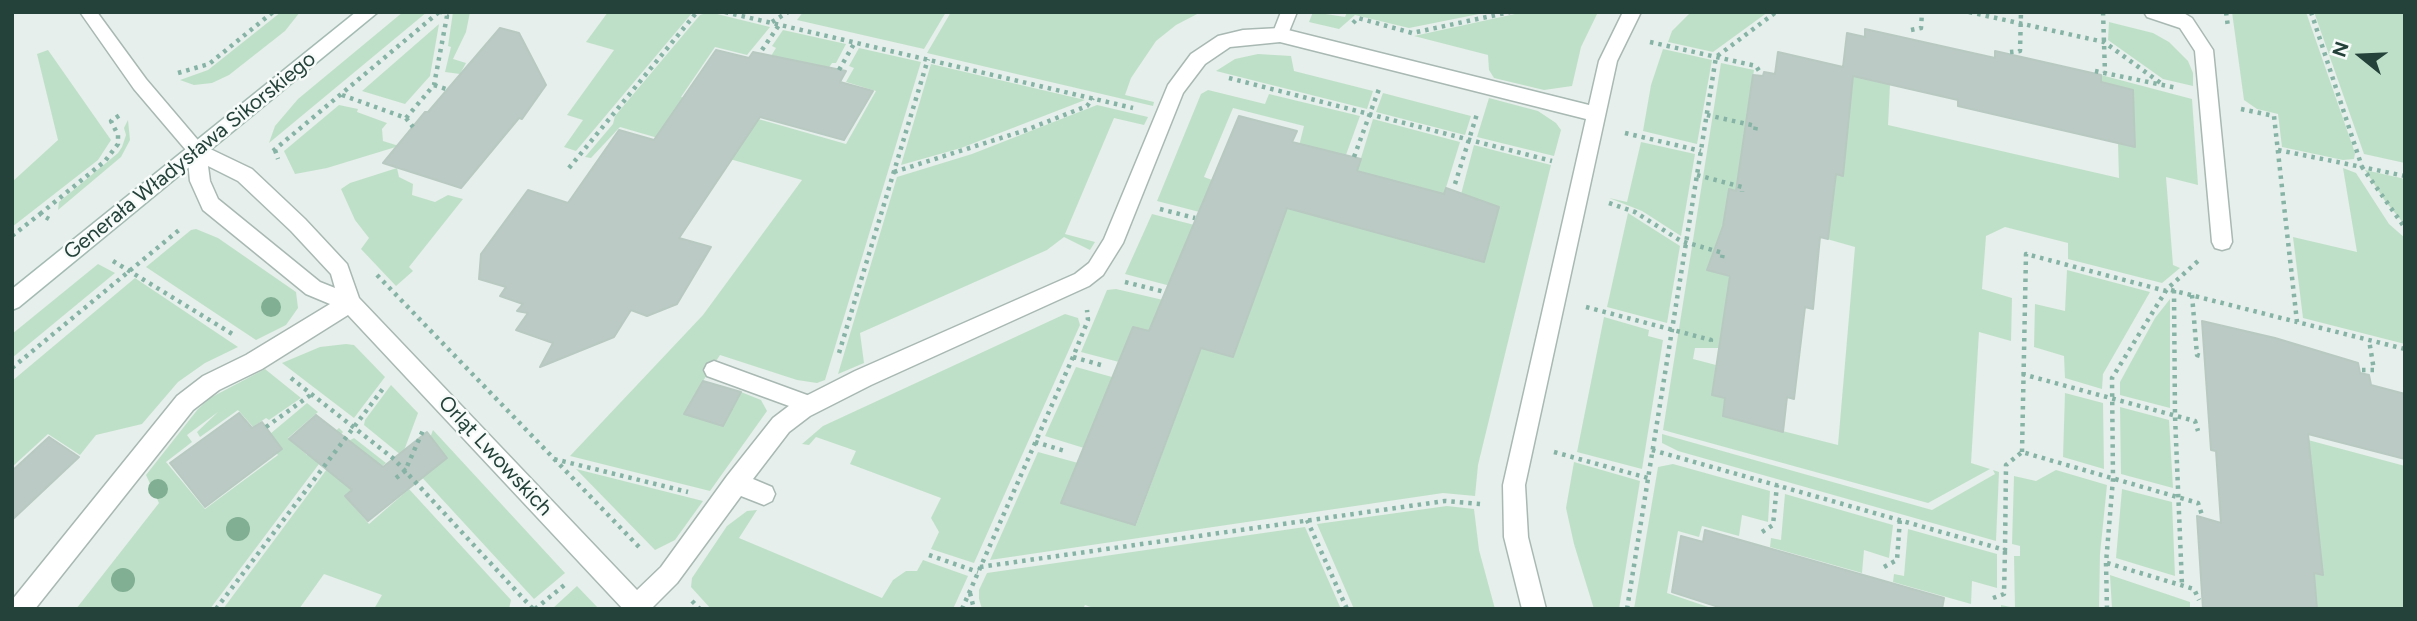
<!DOCTYPE html>
<html>
<head>
<meta charset="utf-8">
<style>
	body { margin:0 }
	#map { position:relative; width:2417px; height:621px; overflow:hidden; background:#e6efeb; font-family:Figtree,sans-serif }
	canvas { display:block }
	.frame { position:absolute; inset:0; border:14px solid #24423a; pointer-events:none }
	.north { position:absolute; left:2326px; top:21px; width:70px; height:70px; -webkit-text-stroke:5px #f7fbf9; paint-order:stroke; rotate:288deg; font-size:19px; font-weight:700; line-height:28px; text-align:center; color:#24423a }
	.north::after { content:''; display:block; margin:auto; width:24px; height:32px; background:#24423a; clip-path:polygon(50% 0,100% 100%,50% 72%,0 100%) }
</style>
</head>
<body>
<div id="map">
<canvas width="2417" height="621"></canvas>
<div class="frame"></div>
<div class="north">N</div>
</div>
<script>
const g = document.querySelector('canvas').getContext('2d');
g.lineJoin = 'round';
function fillPath(path, color) { g.fillStyle = color; g.fill(path, 'evenodd'); }
const toPath = rows => new Path2D(rows.map(r => 'M' + r).join(''));
function trace(path, color, width, dash) { g.strokeStyle = color; g.lineWidth = width; g.lineCap = dash ? 'butt' : 'round'; g.setLineDash(dash || []); g.stroke(path); }
function drawText(font, color, halo, rows, align = 'center') {
  g.font = font + ' Figtree,sans-serif'; g.lineWidth = 5; g.setLineDash([]); g.textBaseline = 'middle'; g.strokeStyle = halo; g.fillStyle = color; for (const [text, x, y, turn = 0] of rows) {
    g.save(); g.translate(x, y); g.rotate((+turn || 0) * Math.PI / 180); g.textAlign = isNaN(turn) ? turn : align; if (halo) g.strokeText(text, 0, 0); g.fillText(text, 0, 0); g.restore();
  }
}
fillPath(toPath([
	[281,12,300,12,285,31,229,75,212,83,194,85,180,80,208,70],
	[403,12,427,12,269,143,275,126,298,99],
	[453,12,470,12,466,32,453,59,466,63,460,74,445,72,451,47,448,46],
	[608,12,692,13,576,151,564,147,583,120,567,115,614,50,586,42],
	[709,12,770,27,747,55,715,47,681,97,846,144,876,91,846,82,854,68,849,66,859,48,921,62,825,380,817,383,797,380,720,355,703,381,723,426,741,392,761,400,767,411,710,491,570,456,703,315,802,180,620,127,591,158,585,157,613,124,615,116,700,15],
	[803,12,946,12,924,49,797,20],
	[951,12,1201,12,1176,25,1156,41,1131,78,1125,95,1154,102,1153,106,927,53],
	[1313,12,1345,17,1347,12,1489,12,1409,28,1355,15,1339,29,1309,22],
	[1524,12,1598,12,1581,47,1572,86,1544,90,1494,78,1489,70,1488,55,1414,36],
	[1691,12,1768,12,1713,52,1668,42,1672,31],
	[2232,12,2306,12,2355,153,2354,159,2343,160,2282,147,2278,114,2257,109,2244,100],
	[2314,12,2405,12,2405,163,2364,154],
	[2109,22,2153,33,2169,42,2188,61,2193,73,2193,86,2163,79,2108,40],
	[439,24,430,76,405,104,362,91],
	[783,30,846,44,836,63,832,63,824,75,768,61,776,48,772,46],
	[1663,49,1712,60,1697,144,1643,131,1651,85],
	[48,50,111,140,98,160,12,227,12,182,58,140,37,54],
	[1258,54,1291,56,1294,71,1373,91,1367,109,1216,71,1235,59],
	[1721,63,1754,70,1743,142,1750,194,1729,189,1727,204,1748,209,1707,270,1730,276,1719,348,1695,348,1693,359,1716,365,1712,394,1725,398,1723,416,1838,445,1855,247,1820,237,1828,239,1836,174,1842,176,1854,71,1890,85,1888,125,2119,178,2118,143,2135,146,2133,90,2101,82,2101,75,2192,99,2198,185,2166,177,2173,265,2180,268,2162,283,2068,259,2068,243,2005,227,1986,236,1982,289,2012,298,2011,341,1979,332,1971,463,1990,469,1928,503,1663,430],
	[931,64,1085,100,961,148,901,165],
	[1208,90,1265,104,1269,94,1360,116,1342,166,1297,154,1304,126,1233,108,1204,177,1223,184,1211,215,1157,201,1201,94],
	[1383,93,1471,116,1465,135,1376,112],
	[1489,98,1538,111,1556,123,1561,130,1554,156,1477,137],
	[339,105,358,109,357,112,387,123,382,129,383,141,399,146,327,168,295,174,284,151],
	[1097,105,1148,117,1144,125,1114,118,1065,234,1095,242,1090,250,1064,237,1047,250,860,333,864,363,838,374,897,177,972,154],
	[1373,119,1460,142,1444,194,1357,171],
	[128,120,130,140,121,157,58,210,59,202,118,153,122,147,126,135,124,128],
	[1641,142,1695,154,1681,236,1642,211,1609,198,1627,202],
	[1474,145,1551,165,1478,465,1475,496,1443,493,990,560,1038,452,1078,463,1062,503,1136,525,1201,348,1233,357,1289,202,1316,216,1484,262,1460,198],
	[397,168,399,177,413,184,412,195,435,202,448,195,463,199,409,267,413,271,396,286,361,249,369,238,355,220,341,189,350,183],
	[2343,168,2356,173,2389,224,2405,238,2405,344,2303,318,2293,237,2357,252],
	[2365,170,2405,179,2405,225,2385,201],
	[1628,213,1680,246,1667,323,1607,307],
	[1152,214,1206,228,1182,289,1125,274],
	[196,229,218,238,296,292,298,308,286,325,256,340,146,267,191,230],
	[98,264,115,273,12,358,12,334],
	[2067,270,2150,292,2103,374,2102,389,2065,378,2064,356,2034,347,2035,304,2065,311],
	[135,278,238,347,205,363,178,382,142,424,96,435,80,455,48,434,12,467,12,381],
	[1116,289,1176,303,1163,335,1133,327,1119,362,1081,352,1107,290],
	[2170,299,2170,408,2120,395,2120,382,2155,318],
	[1065,314,1078,318,1080,325,974,563,931,549,939,532,931,518,941,498,850,464,856,451,816,437,809,445,802,444,823,426],
	[1604,317,1649,330,1648,336,1663,340,1642,469,1577,452],
	[346,344,354,345,385,377,354,418,282,363,320,347],
	[1076,367,1112,377,1084,448,1045,436],
	[265,369,301,398,269,420,266,418,253,427,238,410,200,437,197,432,218,412,187,435,192,442,166,462,205,509,278,455,264,439,307,403,318,412,288,438,307,455,339,428,343,432,210,609,76,609,159,503,146,475,198,409,210,398],
	[391,385,418,413,402,456,364,425,365,420],
	[2065,393,2103,403,2104,469,2063,457],
	[2120,407,2169,420,2173,488,2121,474],
	[433,430,565,573,534,599,417,472],
	[1662,434,1932,510,1995,474,1993,470,1999,472,1996,541,1678,451,1662,443],
	[354,438,386,463,345,496,369,524,409,489,511,600,509,609,374,609,382,595,324,574,299,609,223,609,347,442],
	[2308,440,2405,466,2405,609,2317,609,2314,573,2322,574],
	[1574,462,1640,481,1619,609,1594,609,1574,544,1566,508],
	[1673,464,1770,491,1768,522,1742,515,1739,536,1702,526,1699,537,1678,531,1667,593,1714,609,1634,609,1658,467],
	[576,469,703,501,675,540,655,550],
	[2056,470,2107,485,2100,554,2099,609,2001,609,2001,605,2015,608,2014,556,2020,556,2020,546,2012,544,2014,476,2036,481],
	[2122,489,2172,502,2175,576,2116,558],
	[1785,494,1893,525,1889,558,1864,550,1862,573,1770,547,1771,538,1781,540],
	[1447,506,1474,509,1479,550,1495,609,1354,609,1317,524],
	[757,510,739,538,882,598,893,580,906,571,917,571,923,560,968,576,953,609,711,609,691,587,692,578,727,526,747,511],
	[1305,527,1341,609,1096,609,1085,605,1083,609,982,609,979,599,979,590,987,573],
	[1908,529,1997,554,1997,588,1972,581,1971,604,1893,582,1894,574,1904,576],
	[2110,575,2190,602,2190,609,2112,609],
	[577,586,599,609,552,609]
]), '#bfe0c8');
const building = toPath([
	[500,28,519,33,546,85,522,119,519,118,461,188,383,163,425,112,428,112,500,28],
	[1865,29,1995,58,1995,51,2101,75,2101,82,2133,90,2135,147,1958,106,1958,100,1853,76,1843,176,1836,174,1828,239,1820,237,1813,309,1805,307,1794,399,1787,397,1783,432,1723,416,1725,398,1712,395,1730,276,1707,270,1723,226,1729,189,1736,191,1753,75,1763,76,1764,72,1775,74,1778,52,1843,67,1847,33,1865,37,1865,29],
	[716,50,749,58,753,52,846,71,840,82,873,91,844,140,760,117,679,238,711,247,677,304,647,316,631,310,614,337,540,367,553,343,516,330,528,313,517,311,523,304,500,296,506,287,479,279,481,254,528,190,568,203,619,130,654,140,716,50],
	[1239,116,1297,131,1292,142,1361,159,1357,171,1444,194,1446,188,1499,207,1484,262,1287,208,1233,357,1201,348,1135,525,1061,503,1133,327,1149,331,1239,116],
	[2202,321,2275,338,2358,363,2360,373,2369,375,2371,385,2405,394,2405,459,2308,434,2323,575,2314,573,2317,609,2203,609,2197,516,2221,523,2216,451,2211,450,2202,321],
	[703,381,741,392,723,426,684,414,703,381],
	[239,413,252,428,262,422,282,449,205,507,170,463,239,413],
	[316,415,383,467,427,432,447,458,368,521,345,496,352,490,289,439,316,415],
	[49,437,79,457,12,520,12,471,49,437],
	[1705,530,1944,598,1942,609,1725,609,1672,592,1681,536,1703,542,1705,530]
]);
fillPath(building, '#bbcac4');
trace(building, '#b8c9c2', 2);
const lane = toPath([
	[80,12,97,12,146,79,203,146,206,151,203,156,191,156,134,89,80,12],
	[1281,12,1297,12,1286,39,1280,41,1272,35,1281,12],
	[714,361,818,399,821,405,818,411,811,414,707,376,704,370,707,364,714,361]
]);
const street = toPath([
	[1623,12,1641,12,1617,61,1525,485,1528,537,1546,609,1522,609,1504,537,1503,485,1586,119,1280,42,1230,47,1205,64,1183,93,1123,243,1103,275,1089,286,871,385,810,416,789,432,753,479,772,487,775,494,772,501,764,505,741,496,677,583,651,609,623,609,348,315,262,369,219,390,193,410,35,609,12,609,12,600,177,396,203,376,246,355,330,304,306,294,203,210,190,181,187,151,190,146,197,143,204,146,252,169,305,219,347,264,359,298,637,590,661,567,727,476,773,418,794,402,855,371,1075,274,1089,263,1104,239,1168,85,1191,54,1218,36,1243,30,1280,28,1589,105,1599,61,1623,12],
	[208,166,238,181,291,231,331,274,335,288,320,282,218,199,210,181,208,166],
	[2144,12,2182,12,2192,18,2213,50,2232,242,2229,248,2222,250,2215,248,2212,242,2195,51,2180,28,2147,17,2144,12]
]);
const secondary = toPath([
	[356,12,378,12,19,307,12,310,12,289,356,12]
]);
trace(lane, '#a8b8b2', 3);
trace(street, '#a8b8b2', 3);
trace(secondary, '#a4bbb3', 3);
trace(toPath([
	[725,12,1133,108],
	[1969,12,2104,42,2162,84],
	[2103,12,2105,73],
	[2226,12,2228,27],
	[2311,12,2362,167,2405,176],
	[772,22,788,12],
	[1353,23,1358,18,1412,33,1510,12],
	[1911,30,1921,28,1922,12],
	[1650,42,1756,66,1761,74],
	[762,50,779,25],
	[2010,52,2020,51,2021,12],
	[839,70,855,42],
	[2095,71,2177,88],
	[178,73,209,64,273,12],
	[1229,78,1552,161],
	[434,85,449,90],
	[342,95,406,118,413,127],
	[2241,109,2274,116,2297,322,2405,349],
	[1707,115,1756,126,1755,131],
	[406,118,434,85,447,16,441,12],
	[1625,133,1701,151],
	[275,150,278,159],
	[2278,150,2362,167,2405,228],
	[273,151,439,12],
	[1354,157,1379,89],
	[569,168,697,12],
	[894,172,1026,130,1087,106,1093,98],
	[1697,175,1742,187,1742,192],
	[1455,184,1477,114],
	[1609,203,1635,212,1681,241,1723,253,1722,258],
	[1160,209,1195,218],
	[40,214,105,161,118,144,118,135,111,121,123,113],
	[12,236,40,214,49,219],
	[113,261,234,335],
	[377,275,641,549],
	[1125,282,1165,292],
	[2171,290,2297,322],
	[2174,290,2175,416,2182,585],
	[2192,295,2197,355,2204,357],
	[1586,307,1711,340,1710,346],
	[839,353,928,59],
	[1073,357,1101,365],
	[12,368,179,230],
	[2362,370,2374,370,2369,340],
	[2022,374,2195,421,2198,431],
	[291,378,394,459,533,609],
	[266,427,312,394],
	[1035,442,1065,451],
	[1652,450,2005,550,2006,465,2022,452,2198,503,2202,515],
	[1554,452,1648,478],
	[2022,452,2026,254,2166,291],
	[554,459,688,492],
	[396,478,405,471,424,428],
	[1307,520,1347,609],
	[1762,532,1773,525,1777,485],
	[929,555,978,572],
	[2107,563,2194,589,2199,600],
	[980,567,1445,501,1480,504],
	[1884,567,1897,560,1900,518],
	[970,593,974,609],
	[1993,598,2004,594,2005,550],
	[692,601,700,609],
	[216,609,385,386],
	[535,609,567,583],
	[962,609,1073,357,1088,320,1087,310],
	[1627,609,1716,57,1776,12],
	[2107,609,2106,563,2113,479,2112,378,2167,289,2198,261]
]), '#86b3a5', 4.5, [3.5, 5]);
fillPath(lane, '#fff');
fillPath(street, '#fff');
fillPath(secondary, '#fff');
g.fillStyle = '#80af93';
for (const [x, y, r] of [
	[271,307,10],
	[158,489,10],
	[238,529,12],
	[123,580,12]
]) { g.beginPath(); g.arc(x, y, r, 0, 2 * Math.PI); g.fill(); }
drawText('21px', '#24423a', '#f7fbf9', [
	["Generała Władysława Sikorskiego",190,156,-39],
	["Orląt Lwowskich",495,456,47]
]);
</script>
</body>
</html>
